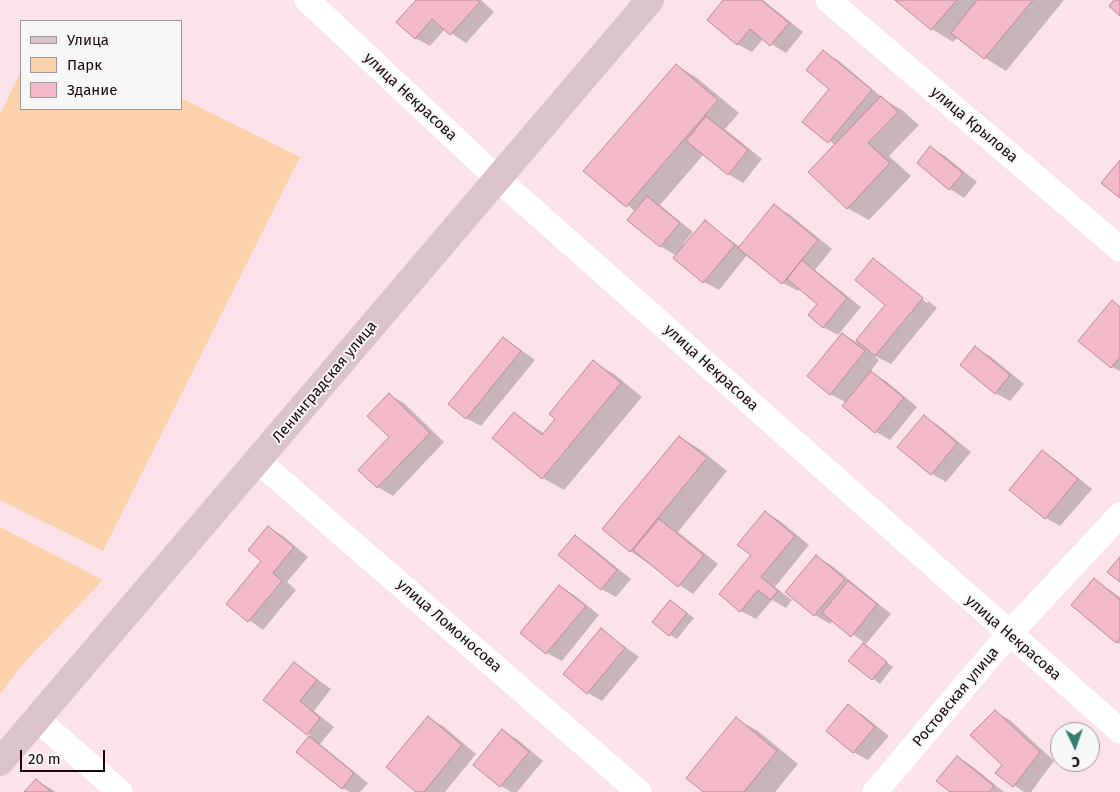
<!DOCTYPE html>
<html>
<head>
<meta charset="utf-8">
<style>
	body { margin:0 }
	#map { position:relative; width:1120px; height:792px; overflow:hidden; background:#fbe3e9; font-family:"Fira Sans",sans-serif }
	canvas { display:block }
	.legend { position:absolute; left:20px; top:20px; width:162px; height:90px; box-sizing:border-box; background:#f7f7f7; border:1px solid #9e9799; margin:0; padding:6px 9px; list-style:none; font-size:15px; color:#19070c }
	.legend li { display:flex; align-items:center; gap:10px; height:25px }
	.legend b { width:25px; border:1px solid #9e9799 }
	.north { position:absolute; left:1050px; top:722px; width:50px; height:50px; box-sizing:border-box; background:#f7f7f7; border:1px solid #9e9799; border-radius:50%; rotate:177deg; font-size:14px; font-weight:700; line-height:20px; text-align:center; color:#19070c }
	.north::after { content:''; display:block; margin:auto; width:18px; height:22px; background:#367b6f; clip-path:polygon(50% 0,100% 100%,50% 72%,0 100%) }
	.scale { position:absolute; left:20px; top:750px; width:85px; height:22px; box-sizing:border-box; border:2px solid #19070c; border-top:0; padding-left:6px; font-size:15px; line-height:18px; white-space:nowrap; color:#19070c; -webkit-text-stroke:4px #f7f7f7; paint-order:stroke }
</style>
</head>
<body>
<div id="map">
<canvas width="1120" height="792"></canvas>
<ul class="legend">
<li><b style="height:6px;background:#dac4ca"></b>Улица</li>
<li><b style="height:14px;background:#ffd2ae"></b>Парк</li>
<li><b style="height:14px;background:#f2b9c8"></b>Здание</li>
</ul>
<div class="north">С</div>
<div class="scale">20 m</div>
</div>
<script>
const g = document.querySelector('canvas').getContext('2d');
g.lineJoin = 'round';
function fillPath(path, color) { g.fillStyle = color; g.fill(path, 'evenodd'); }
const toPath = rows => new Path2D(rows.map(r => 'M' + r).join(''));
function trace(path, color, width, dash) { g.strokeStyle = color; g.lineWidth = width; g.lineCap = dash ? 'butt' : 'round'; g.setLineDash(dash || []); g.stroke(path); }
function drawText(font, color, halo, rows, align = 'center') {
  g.font = font + ' "Fira Sans",sans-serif'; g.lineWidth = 4; g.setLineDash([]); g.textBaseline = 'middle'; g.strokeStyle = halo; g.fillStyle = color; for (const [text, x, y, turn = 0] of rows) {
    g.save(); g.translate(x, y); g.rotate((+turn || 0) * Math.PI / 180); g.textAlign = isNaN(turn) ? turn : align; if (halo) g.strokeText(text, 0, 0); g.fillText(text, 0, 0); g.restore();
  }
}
fillPath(toPath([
	[21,71,21,109,181,109,181,98,300,157,103,551,0,500,0,114],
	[0,527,103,580,22,665,0,694]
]), '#ffd2ae');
fillPath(toPath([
	[418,0,481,0,494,12,466,43,445,29,430,46,415,38],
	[725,0,763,0,803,32,786,53,763,39,752,52,737,44],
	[897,0,1064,0,1006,71,985,58,958,37,953,42,932,29],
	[823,52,838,60,885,100,902,110,919,125,889,156,911,176,869,220,847,208,835,145,804,121,831,89],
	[676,65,697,78,739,113,725,129,762,159,743,183,728,174,704,154,660,205,693,232,684,243,686,245,705,222,740,247,774,206,789,214,832,249,815,270,861,307,838,335,823,327,819,303,800,288,798,291,783,283,748,254,719,290,704,282,675,258,677,256,660,246,636,212,585,171],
	[931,148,945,156,977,182,964,198,950,189],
	[874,260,886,267,886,270,927,303,929,301,886,267,937,308,891,364,873,355,879,360,870,372,886,381,917,407,890,440,876,432,847,403,830,394,843,334,856,342,887,305],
	[1112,302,1120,306,1120,371,1112,367],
	[504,338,535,360,481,426,466,418],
	[975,348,990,356,1024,384,1010,401,995,393],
	[593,362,614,374,642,397,564,490,543,478,494,438,514,414,545,434,557,418],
	[389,395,404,403,444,442,393,496,378,487,359,470,391,437],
	[924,417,938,425,971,452,946,482,932,474],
	[680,437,701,450,727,471,678,532,718,564,693,594,630,551],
	[1042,452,1056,460,1092,489,1060,526,1046,518],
	[765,512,780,521,809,545,775,587,792,600,786,608,772,600,756,619,741,611,752,555],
	[268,527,283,536,308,557,287,582,296,590,263,630,227,604,263,561],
	[575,537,589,545,631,579,616,597,601,589],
	[816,557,831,565,891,614,865,645,893,667,880,684,850,661,865,643,833,620,830,624,815,615,787,592],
	[1095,580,1120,597,1120,644,1116,642],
	[560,586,574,595,599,615,562,661,547,653,522,632],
	[671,602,694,618,677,639,670,635],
	[602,630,639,657,602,701,588,693],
	[295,663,331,689,314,711,334,727,320,744,368,783,360,792,350,792,342,788,298,752,311,736,265,699],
	[848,706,863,715,889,736,868,760,853,752],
	[995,712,1010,720,1054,761,1031,792,1024,792,997,773,1003,765],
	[428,718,443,726,476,754,445,792,418,792],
	[736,719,758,731,798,764,775,792,705,792],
	[502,731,517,739,543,761,517,792,511,792,501,786],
	[958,757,972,766,1004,792,952,792],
	[36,780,56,792,26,792]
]), '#0003');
const building = toPath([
	[416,0,477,0,480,2,450,35,432,19,415,39,396,22,416,0],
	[723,0,761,0,789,23,770,46,750,29,737,45,707,20,723,0],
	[895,0,957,0,931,30,895,0],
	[977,0,1033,0,984,59,951,33,977,0],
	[1114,0,1120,0,1120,16,1109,6,1114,0],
	[823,50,872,90,828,143,802,122,829,89,806,70,823,50],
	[676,64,718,100,626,207,583,171,676,64],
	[881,96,898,112,868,143,890,163,847,209,808,172,881,96],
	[706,116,748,150,728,175,686,141,706,116],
	[930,146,963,173,949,190,917,163,930,146],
	[1120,160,1120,198,1101,183,1120,160],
	[647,196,680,223,660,247,627,220,647,196],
	[774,204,818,240,782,284,738,248,774,204],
	[705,220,735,245,703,283,673,258,705,220],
	[873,258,923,298,875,356,856,340,885,305,855,280,873,258],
	[802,260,847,298,823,328,808,315,817,304,787,279,802,260],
	[1112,300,1120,307,1120,357,1111,368,1078,341,1112,300],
	[842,333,865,351,830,395,807,376,842,333],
	[503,337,521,351,466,419,448,404,503,337],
	[975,346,1010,375,995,394,960,365,975,346],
	[593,360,621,383,542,479,492,438,514,412,542,435,555,419,549,414,593,360],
	[871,371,904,398,875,433,842,406,871,371],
	[389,393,430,433,377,488,358,470,389,437,367,416,389,393],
	[924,415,957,443,931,475,897,447,924,415],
	[679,436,707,458,630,552,602,529,679,436],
	[1042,450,1078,479,1045,519,1009,490,1042,450],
	[765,511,795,536,761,577,778,591,770,600,758,590,740,612,719,594,751,555,737,545,765,511],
	[659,519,704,555,678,587,633,550,659,519],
	[268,526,294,547,273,573,282,581,248,622,226,604,261,561,248,550,268,526],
	[575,535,617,570,601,590,558,555,575,535],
	[816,555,845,579,814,616,785,592,816,555],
	[1120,557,1120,582,1107,572,1120,557],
	[1094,578,1120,600,1120,638,1116,643,1071,605,1094,578],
	[848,581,877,604,851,637,822,613,848,581],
	[559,585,586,606,546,654,520,633,559,585],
	[670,600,687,613,669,636,652,622,670,600],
	[601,628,625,648,587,694,563,674,601,628],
	[863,643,887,662,872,680,848,661,863,643],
	[294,662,317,680,300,701,320,718,307,735,263,700,294,662],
	[848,704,875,727,853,753,826,731,848,704],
	[995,710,1040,752,1013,787,995,773,1002,765,970,735,995,710],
	[428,716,462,745,424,792,416,792,386,767,428,716],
	[736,717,777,751,744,792,703,792,686,778,736,717],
	[502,729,529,752,500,787,473,765,502,729],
	[309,736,354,773,342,789,296,752,309,736],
	[957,756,994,786,989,792,950,792,936,781,957,756],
	[36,779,51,792,24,792,36,779]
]);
fillPath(building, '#f2b9c8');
trace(building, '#be8997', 1);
trace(toPath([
	[307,0,498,179,1120,731],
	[828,0,1120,249],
	[258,461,639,792],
	[37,719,120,792],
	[875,792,1009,634,1120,515]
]), '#fff', 25);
trace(toPath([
	[0,762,650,0]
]), '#dac4ca', 28);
drawText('15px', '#19070c', '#f7f7f7', [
	["улица Некрасова",410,97,43],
	["улица Крылова",974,125,40],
	["улица Некрасова",711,368,42],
	["Ленинградская улица",325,382,-50],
	["улица Ломоносова",449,626,41],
	["улица Некрасова",1013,638,41],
	["Ростовская улица",956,697,-50]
]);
</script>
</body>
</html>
